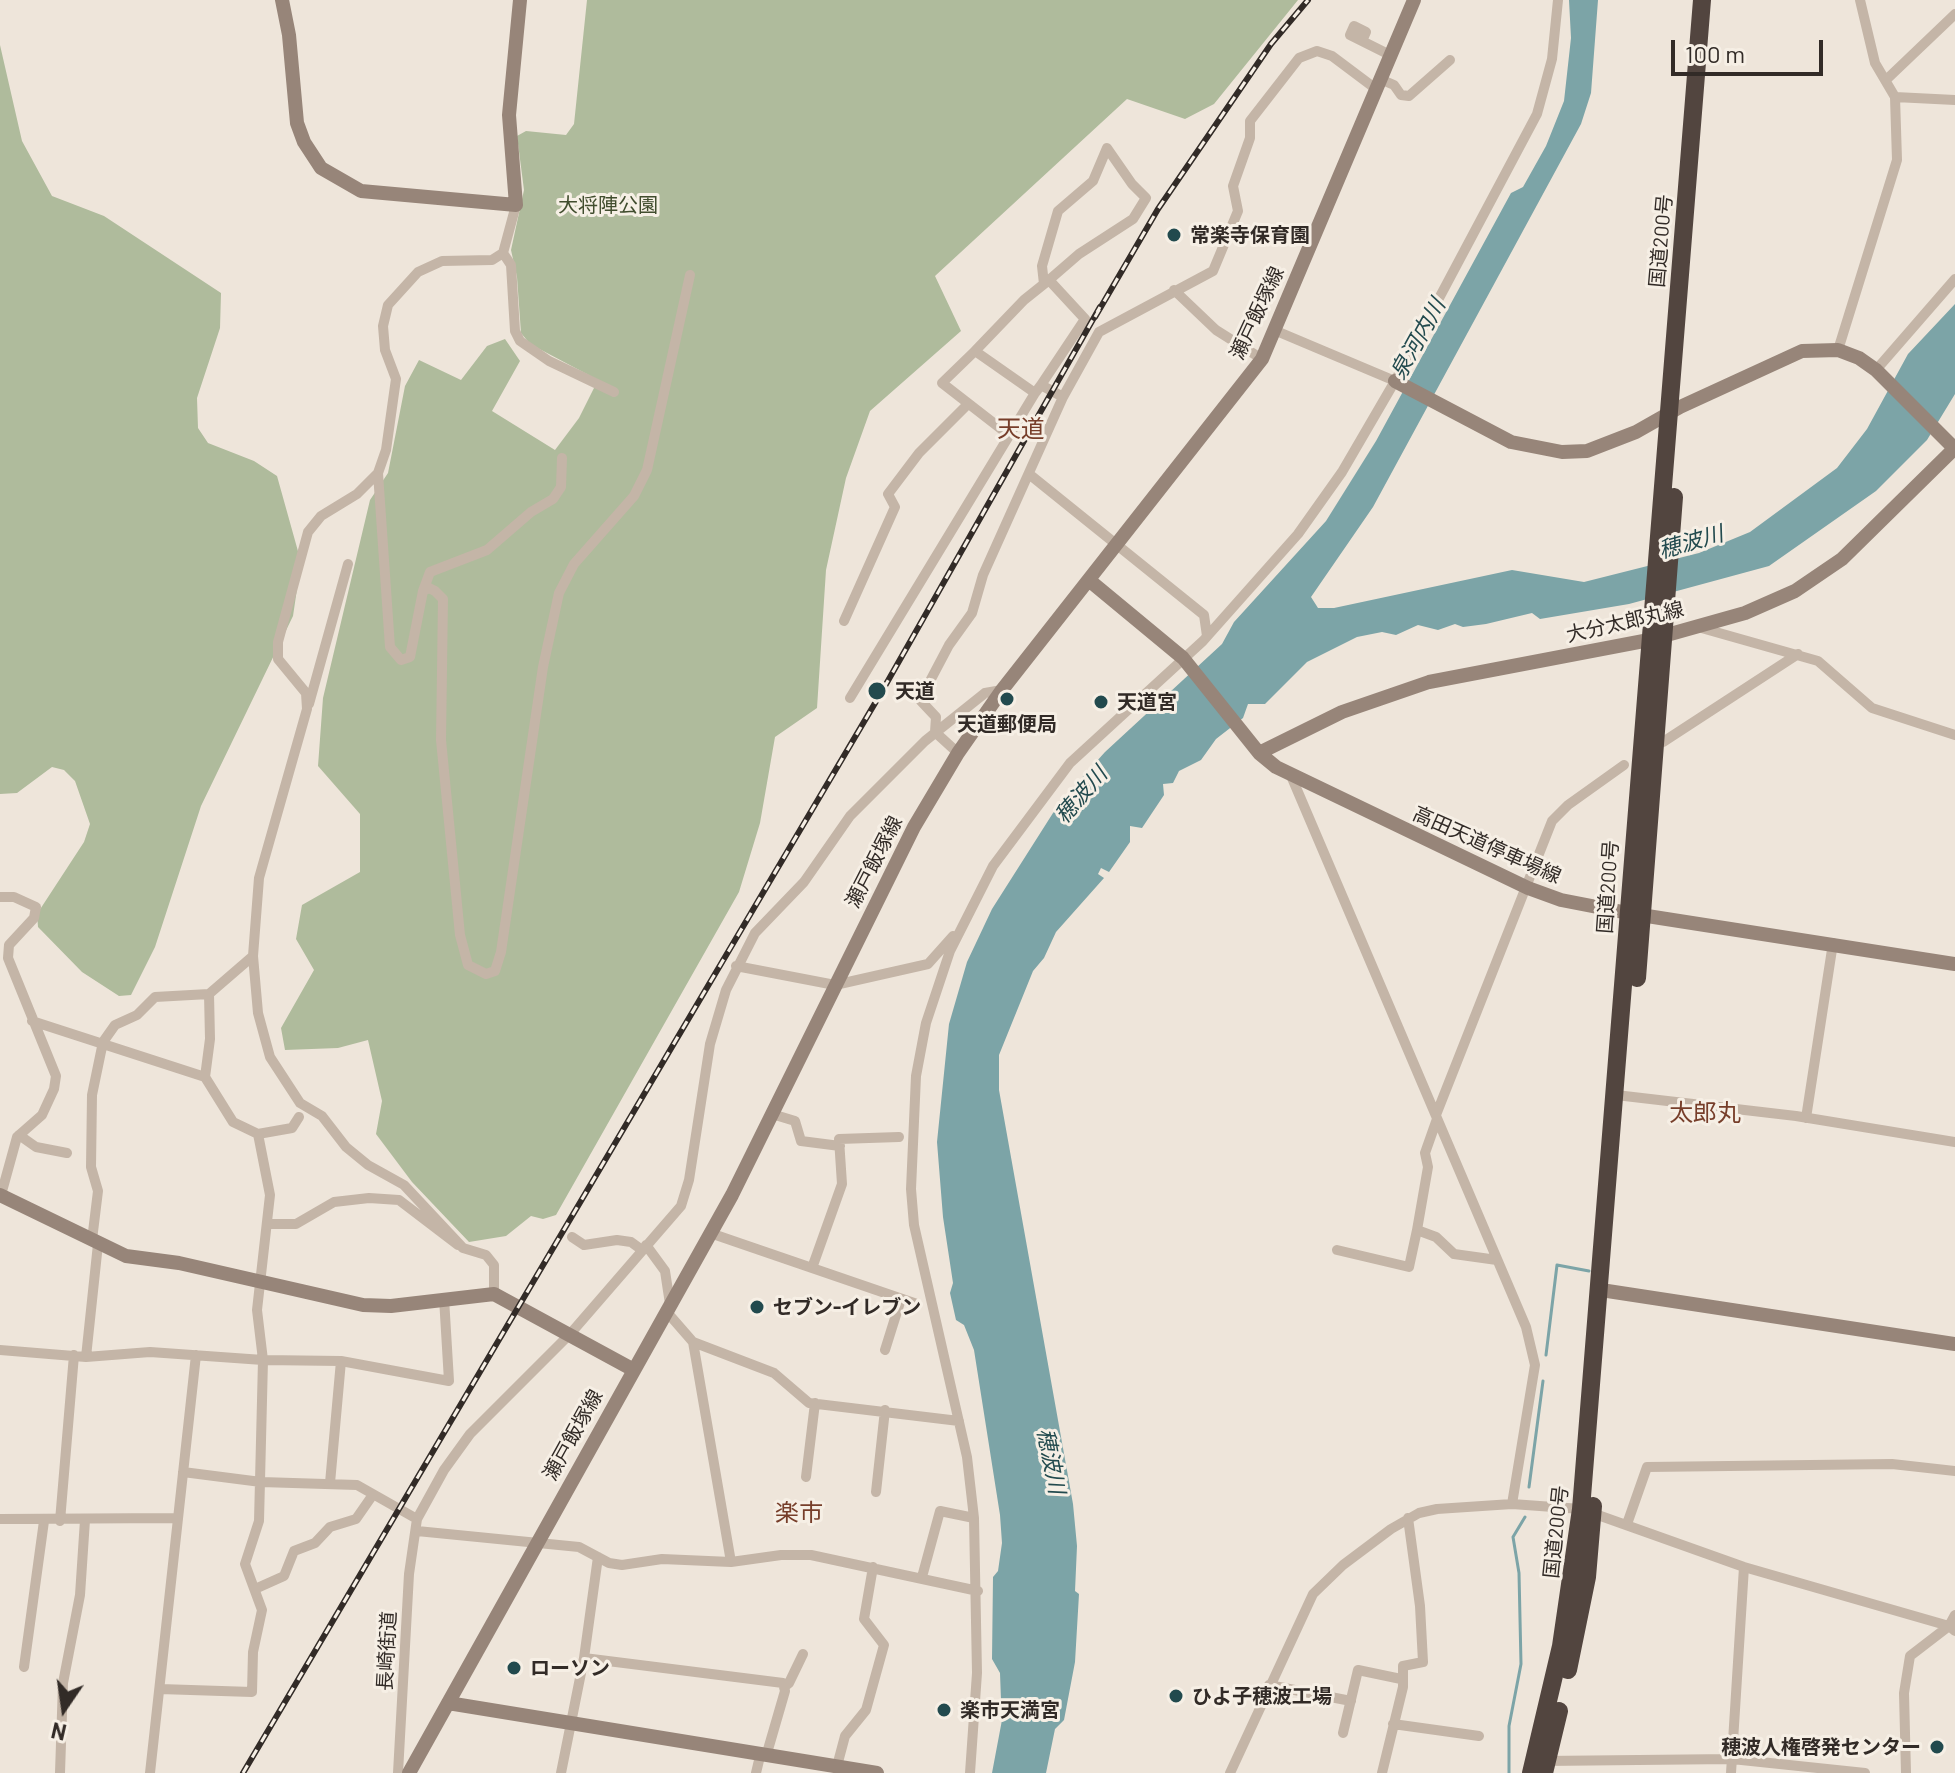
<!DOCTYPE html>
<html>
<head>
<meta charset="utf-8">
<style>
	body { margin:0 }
	#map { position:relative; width:1955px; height:1773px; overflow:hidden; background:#eee5da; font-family:Barlow,sans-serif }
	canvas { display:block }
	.north { position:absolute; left:24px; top:1669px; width:80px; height:80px; -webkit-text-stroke:6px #f6efe5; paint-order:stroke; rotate:193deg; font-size:22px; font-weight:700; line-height:32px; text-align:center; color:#322b27 }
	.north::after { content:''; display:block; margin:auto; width:28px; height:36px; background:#322b27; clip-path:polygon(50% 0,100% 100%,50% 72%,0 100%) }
	.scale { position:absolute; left:1671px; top:40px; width:152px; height:36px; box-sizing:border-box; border:4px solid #322b27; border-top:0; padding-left:10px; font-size:24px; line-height:28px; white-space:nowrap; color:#322b27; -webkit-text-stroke:6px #f6efe5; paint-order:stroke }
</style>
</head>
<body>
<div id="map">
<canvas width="1955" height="1773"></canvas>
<div class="north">N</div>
<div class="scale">100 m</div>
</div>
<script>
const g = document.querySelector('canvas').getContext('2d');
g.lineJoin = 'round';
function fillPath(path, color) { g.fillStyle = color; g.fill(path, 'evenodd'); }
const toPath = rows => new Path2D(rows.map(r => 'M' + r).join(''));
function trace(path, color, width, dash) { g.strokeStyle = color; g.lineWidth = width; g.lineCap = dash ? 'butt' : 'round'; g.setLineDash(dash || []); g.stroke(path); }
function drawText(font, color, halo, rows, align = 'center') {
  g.font = font + ' Barlow,"Noto Sans JP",sans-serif'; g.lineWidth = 6; g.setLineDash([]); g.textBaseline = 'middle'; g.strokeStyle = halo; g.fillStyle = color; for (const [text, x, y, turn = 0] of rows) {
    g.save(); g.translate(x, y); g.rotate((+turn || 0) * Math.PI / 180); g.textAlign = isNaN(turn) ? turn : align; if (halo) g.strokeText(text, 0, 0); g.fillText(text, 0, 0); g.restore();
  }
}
fillPath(toPath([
	[587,0,1298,0,1214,104,1185,119,1127,99,935,276,961,331,870,411,846,478,826,570,817,708,775,737,760,823,739,892,556,1215,543,1219,531,1216,506,1236,469,1242,412,1182,376,1134,382,1101,368,1040,338,1048,285,1050,281,1028,314,970,296,939,302,905,360,872,360,814,318,766,323,698,370,500,388,473,405,386,419,360,461,380,487,346,505,339,520,361,492,411,555,450,579,418,598,380,530,344,521,333,517,277,511,250,524,190,517,136,526,131,566,135,574,124],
	[0,45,22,141,52,196,104,216,221,293,220,328,197,398,198,428,208,443,254,461,277,476,301,562,293,616,201,806,155,947,131,995,119,996,82,972,38,927,37,914,84,842,90,824,75,781,64,770,52,767,17,793,0,794]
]), '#afbb9c');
fillPath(toPath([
	[1569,0,1598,0,1591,93,1581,124,1373,507,1311,597,1318,608,1334,608,1512,570,1584,582,1699,553,1750,532,1837,468,1867,429,1908,354,1955,304,1955,394,1927,440,1876,491,1769,566,1629,604,1540,619,1532,613,1486,624,1463,627,1455,624,1438,630,1418,625,1396,635,1382,632,1357,637,1307,662,1265,704,1248,704,1243,718,1216,739,1201,760,1179,771,1173,783,1163,784,1164,795,1142,828,1130,826,1130,842,1109,872,1101,868,1098,874,1104,878,1056,932,1044,958,1033,971,999,1055,999,1090,1073,1504,1077,1546,1075,1591,1079,1594,1075,1662,1064,1720,1055,1729,1046,1773,992,1773,1005,1704,1001,1700,1000,1673,992,1659,993,1577,998,1571,1002,1543,1000,1515,974,1350,964,1325,956,1320,950,1293,953,1283,943,1217,937,1142,949,1024,967,962,992,909,1060,802,1105,752,1222,644,1234,622,1326,521,1376,441,1511,193,1523,187,1546,146,1564,101,1571,38]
]), '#7ca4a7');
trace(toPath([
	[1546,1355,1557,1265,1589,1271],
	[1529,1487,1543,1381],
	[1509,1773,1509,1726,1521,1664,1519,1573,1513,1537,1525,1517]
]), '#7ca4a7', 3);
trace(toPath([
	[1362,41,1366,32,1354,26,1350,35,1390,55],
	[1380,79,1394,85,1401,95,1409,96,1450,60],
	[1887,79,1955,14],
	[1895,97,1955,100],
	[516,205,503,253,492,260,442,261,418,272,388,305,383,326,385,350,396,379,386,450,378,473,390,647,401,660,410,657,423,591,429,588,435,591,443,599,441,740,460,935,468,965,486,974,495,971,501,952,543,667,559,593,574,564,634,496,647,470,690,275],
	[503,253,511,265,515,331,520,341,549,361,614,392],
	[1044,284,1042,266,1058,211,1093,181,1107,148,1132,184,1146,198,1133,219,1079,254,1049,280,1024,300,975,351,1035,393,1041,385,1063,397],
	[1174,290,1216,330,1262,359],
	[1274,330,1395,381],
	[1838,350,1897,160,1895,97,1875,63,1860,0],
	[975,351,942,383,1009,435],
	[1876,370,1955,279],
	[1041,385,1085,319,1049,280],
	[378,473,357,494,321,516,308,532,278,642,278,659,306,693,307,709,259,878,253,956,258,1013,270,1057,300,1103,322,1116,346,1147,368,1165,404,1185,463,1248,486,1255,494,1265,494,1294],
	[1029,474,1204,615,1207,636],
	[423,591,430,572,487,550,531,512,553,499,561,487,562,458],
	[844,621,895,507,888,494,919,453,967,405],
	[1698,627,1818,661,1872,708,1955,735],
	[850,698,1035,393],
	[309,704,348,564],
	[935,732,936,717,920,700,949,645,972,613,983,575,1063,397,1099,332,1213,271,1238,211,1233,186,1250,138,1250,121,1299,58,1317,51,1332,56,1376,89],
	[935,732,958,753],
	[1663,742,1798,654],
	[1292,778,1526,1327,1535,1365,1512,1504],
	[0,897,14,897,36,907,34,918,9,945,8,958,56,1076,54,1089,42,1115,17,1137,1,1195],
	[736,966,835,985,928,964,953,936],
	[32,1021,205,1077,233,1122,258,1134,270,1195,257,1310,263,1360,259,1521,245,1564,262,1610,253,1652,252,1692,160,1689],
	[205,1077,210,1039,209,994],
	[1616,1095,1796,1116,1955,1142],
	[772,1114,795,1121,801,1141,840,1146],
	[1436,1115,1552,821,1568,805,1624,765],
	[1806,1118,1833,943],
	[258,1134,292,1128,299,1117],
	[19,1135,36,1147,67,1153],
	[267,1224,296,1224,334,1202,369,1198,399,1200,458,1245],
	[1417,1230,1428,1167,1425,1153,1437,1119],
	[710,1233,917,1304],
	[572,1237,584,1245,617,1240,631,1242,642,1250],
	[92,1240,98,1191,91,1167,92,1095,103,1042,115,1025,137,1015,155,997,209,994,253,956],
	[646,1245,665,1271,670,1304],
	[1337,1250,1409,1267,1417,1230,1436,1237,1454,1254,1497,1260],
	[812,1268,842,1184,839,1139,899,1137],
	[666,1311,693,1342,774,1373,809,1403,959,1421],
	[693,1342,731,1562],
	[0,1350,86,1357,150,1352,263,1360,341,1361,449,1381,444,1298],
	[885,1350,901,1299],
	[86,1357,98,1244],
	[183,1472,261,1482,357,1485,417,1519],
	[806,1477,815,1403],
	[330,1483,341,1361],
	[876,1492,885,1410],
	[0,1519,176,1518],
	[60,1521,74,1355],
	[1627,1524,1647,1467,1892,1464,1955,1471],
	[417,1531,579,1547,609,1563,622,1565,662,1559,731,1562,781,1555,811,1555,978,1591],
	[922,1577,940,1511,974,1518],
	[255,1589,284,1576,294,1551,315,1543,330,1527,356,1519,372,1496],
	[584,1658,783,1683,785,1691,767,1753],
	[24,1667,44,1521],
	[1269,1685,1351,1701],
	[784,1687,789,1683,803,1654],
	[1393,1724,1479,1736],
	[1343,1733,1358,1670,1401,1679],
	[1544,1761,1732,1759,1865,1773],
	[837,1766,845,1736,866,1710,884,1645,864,1619,873,1567],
	[60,1773,63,1683,80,1595,85,1520],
	[150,1773,196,1355],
	[398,1773,409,1574,417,1519,444,1470,470,1434,571,1333,681,1206,689,1180,710,1044,726,990,755,933,804,882,850,816,925,741,985,693,1002,690],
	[561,1773,584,1658,598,1557],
	[756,1773,761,1752],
	[970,1773,977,1673,974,1518,967,1457,914,1225,911,1189,916,1076,926,1023,950,951,993,866,1070,763,1203,641,1298,534,1342,472,1395,381,1537,114,1552,59,1558,0],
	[1230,1773,1313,1594,1343,1565,1391,1529,1419,1513,1437,1509,1512,1504,1581,1509,1744,1567,1949,1626,1955,1631],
	[1382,1773,1403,1687,1403,1666,1423,1662,1420,1606,1408,1518],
	[1731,1773,1744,1567],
	[1906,1773,1904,1693,1910,1656,1949,1626,1955,1615]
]), '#c4b5a7', 10);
trace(toPath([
	[282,0,289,35,297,123,304,142,321,168,361,191,516,205,509,115,520,0],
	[1395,381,1511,442,1562,452,1587,451,1636,432,1680,407,1802,351,1838,350,1859,358,1876,370,1955,449],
	[1090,581,1183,658,1259,753,1276,767,1528,888,1561,900,1628,913,1955,964],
	[1259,753,1342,712,1429,682,1649,640,1745,613,1795,591,1842,559,1955,448],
	[0,1195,126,1256,179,1263,363,1305,391,1306,494,1294,632,1369],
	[1601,1290,1955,1344],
	[448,1703,877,1773],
	[409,1773,732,1195,914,827,958,753,1002,690,1262,359,1414,0]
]), '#978579', 14);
trace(toPath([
	[1637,978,1674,497],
	[1568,1670,1587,1577,1593,1506],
	[1531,1773,1561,1646,1581,1509,1702,0],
	[1544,1773,1559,1711]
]), '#52453f', 18);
const rail = toPath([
	[1095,317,1158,209,1271,44,1308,0],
	[243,1773,881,693,1100,307]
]);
trace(rail, '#322b27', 6);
trace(rail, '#f6efe5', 3, [9]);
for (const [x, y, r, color] of [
	[1174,235,8,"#224a4e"],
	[877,691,10,"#224a4e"],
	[1007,699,8,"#224a4e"],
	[1101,702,8,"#224a4e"],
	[757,1307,8,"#224a4e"],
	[514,1668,8,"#224a4e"],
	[1176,1696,8,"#224a4e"],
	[944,1710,8,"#224a4e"],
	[1937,1747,8,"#224a4e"]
]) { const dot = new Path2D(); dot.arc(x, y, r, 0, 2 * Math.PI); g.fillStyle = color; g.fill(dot); trace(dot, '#f6efe5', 3); }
drawText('20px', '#414d2e', '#f6efe5', [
	["大将陣公園",608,205]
]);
drawText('bold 20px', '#322b27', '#f6efe5', [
	["常楽寺保育園",1190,235],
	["天道",895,691],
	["天道宮",1117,702],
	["天道郵便局",1007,724,"center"],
	["セブン-イレブン",773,1307],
	["ローソン",530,1668],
	["ひよ子穂波工場",1192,1696],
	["楽市天満宮",960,1710],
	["穂波人権啓発センター",1921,1747,"right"]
], 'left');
drawText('20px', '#322b27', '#f6efe5', [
	["国道200号",1661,241,-85],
	["瀬戸飯塚線",1257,313,-65],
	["大分太郎丸線",1625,622,-13],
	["高田天道停車場線",1487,845,24],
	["瀬戸飯塚線",874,862,-63],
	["国道200号",1608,887,-86],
	["瀬戸飯塚線",573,1435,-61],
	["国道200号",1556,1532,-84],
	["長崎街道",387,1651,-87]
]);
drawText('italic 22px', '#224a4e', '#f6efe5', [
	["泉河内川",1418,339,-61],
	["穂波川",1691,542,-16],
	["穂波川",1081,795,-49],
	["穂波川",1051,1461,79]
]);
drawText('24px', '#773e2a', '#f6efe5', [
	["天道",1021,429],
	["太郎丸",1705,1113],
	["楽市",799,1513]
]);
</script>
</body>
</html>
